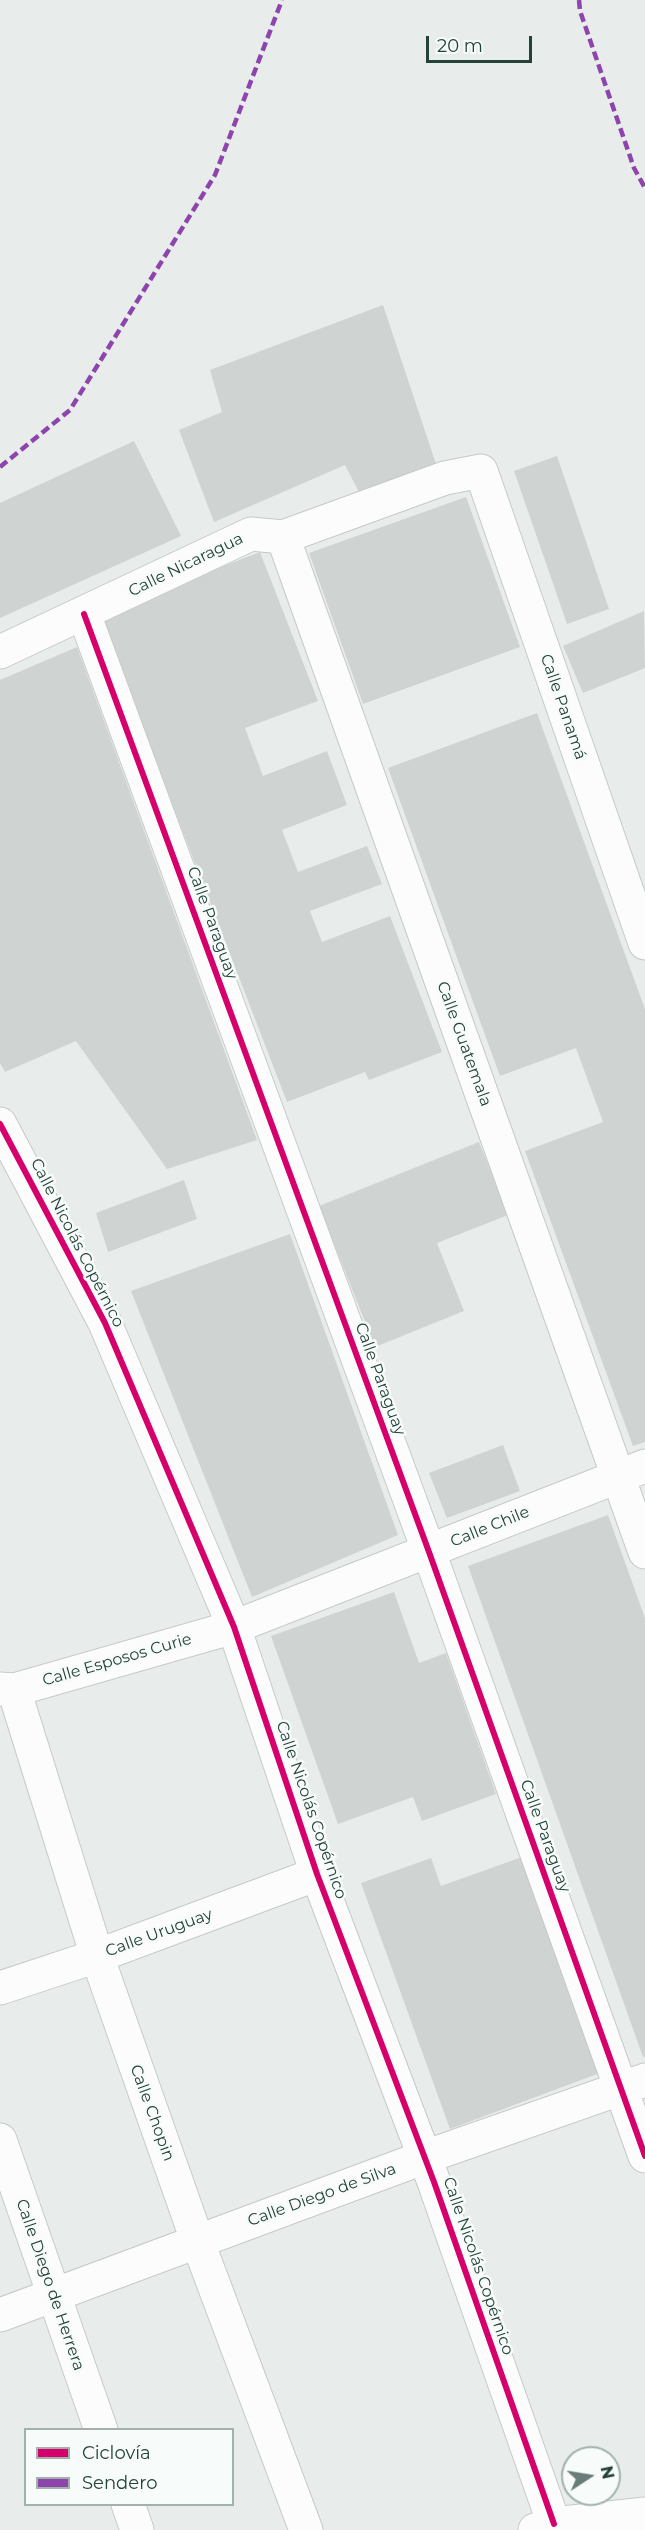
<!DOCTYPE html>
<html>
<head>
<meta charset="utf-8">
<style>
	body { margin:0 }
	#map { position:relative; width:645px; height:2530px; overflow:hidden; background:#e8edeb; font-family:Montserrat,sans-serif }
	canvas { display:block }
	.legend { position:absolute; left:24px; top:2428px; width:210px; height:78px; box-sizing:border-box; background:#f7fbf9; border:2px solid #a3b1ad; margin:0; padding:8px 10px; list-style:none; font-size:18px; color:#24423a }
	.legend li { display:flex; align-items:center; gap:12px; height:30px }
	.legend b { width:30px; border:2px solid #a3b1ad }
	.north { position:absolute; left:561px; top:2446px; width:60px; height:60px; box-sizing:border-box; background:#f7fbf9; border:2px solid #a3b1ad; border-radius:50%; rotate:78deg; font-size:16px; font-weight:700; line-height:24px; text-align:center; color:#24423a }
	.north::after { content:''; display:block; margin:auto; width:21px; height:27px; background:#697e78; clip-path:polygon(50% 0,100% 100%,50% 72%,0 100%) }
	.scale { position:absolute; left:426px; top:36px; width:106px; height:27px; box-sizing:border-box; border:3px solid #24423a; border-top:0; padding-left:8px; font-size:18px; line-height:21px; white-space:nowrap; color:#24423a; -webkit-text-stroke:4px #f7fbf9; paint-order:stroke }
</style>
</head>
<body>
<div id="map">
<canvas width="645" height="2530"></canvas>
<ul class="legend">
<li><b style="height:8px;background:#d6006c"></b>Ciclovía</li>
<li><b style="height:8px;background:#8e44ad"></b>Sendero</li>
</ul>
<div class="north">N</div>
<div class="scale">20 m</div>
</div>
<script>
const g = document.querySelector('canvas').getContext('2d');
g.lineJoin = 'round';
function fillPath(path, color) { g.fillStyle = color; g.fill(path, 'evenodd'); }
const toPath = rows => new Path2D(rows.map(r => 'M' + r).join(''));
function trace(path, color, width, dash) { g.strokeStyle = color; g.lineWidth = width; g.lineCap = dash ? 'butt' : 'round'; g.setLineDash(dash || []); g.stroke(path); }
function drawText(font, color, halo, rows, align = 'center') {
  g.font = font + ' Montserrat,sans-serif'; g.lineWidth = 5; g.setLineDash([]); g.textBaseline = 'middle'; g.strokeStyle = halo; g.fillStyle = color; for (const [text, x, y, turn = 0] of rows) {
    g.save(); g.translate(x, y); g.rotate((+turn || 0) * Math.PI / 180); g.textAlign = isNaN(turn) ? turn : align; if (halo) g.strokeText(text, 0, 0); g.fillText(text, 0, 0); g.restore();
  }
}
fillPath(toPath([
	[383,305,438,470,361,496,345,465,214,522,179,430,222,412,210,370],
	[134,441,181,536,0,618,0,503],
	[557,456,609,609,567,624,514,471],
	[466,497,520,647,363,704,309,553],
	[260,552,318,701,245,728,263,776,327,751,347,805,282,830,298,872,367,846,382,884,310,911,322,942,390,916,442,1052,369,1080,365,1072,287,1102,99,614],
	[644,611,645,668,583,693,563,646],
	[77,647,257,1140,167,1169,76,1041,5,1072,0,1063,0,680],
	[537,713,645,1009,645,1442,633,1446,525,1151,603,1122,576,1048,500,1076,388,768],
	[479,1142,508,1215,437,1243,464,1311,375,1347,319,1206],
	[184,1180,197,1219,108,1252,96,1213],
	[290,1234,398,1535,252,1597,131,1291],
	[503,1445,520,1491,447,1518,429,1473],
	[608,1515,645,1618,645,2057,643,2057,468,1566],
	[394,1592,419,1663,446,1653,496,1794,422,1821,413,1797,338,1824,271,1636],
	[522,1857,600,2073,450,2129,361,1883,431,1858,441,1886]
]), '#cfd4d2');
const minor = toPath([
	[283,537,645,1552],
	[84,614,429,1552,645,2156],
	[0,652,251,534,283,537,445,478,481,471,645,943],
	[0,1124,105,1323,234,1627,317,1874,434,2182,554,2524],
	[0,1689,14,1690,234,1627,645,1466],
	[14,1690,97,1956,197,2240,306,2530],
	[0,1988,97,1956,317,1874],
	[0,2140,101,2430],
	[0,2315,425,2157,645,2080],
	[128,2504,137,2530],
	[535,2530,554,2524,645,2514]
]);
trace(minor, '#c5cac8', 35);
trace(minor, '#fcfcfc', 33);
trace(toPath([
	[579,0,580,11,634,168,645,188],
	[0,467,70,410,215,175,282,0]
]), '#8e44ad', 4.5, [9, 4.5]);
trace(toPath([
	[84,614,429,1552,645,2156],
	[0,1124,105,1323,234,1627,317,1874,434,2182,554,2524]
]), '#d6006c', 6);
drawText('16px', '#24423a', '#f7fbf9', [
	["Calle Nicaragua",186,565,-26],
	["Calle Panamá",563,707,71],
	["Calle Paraguay",212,923,70],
	["Calle Guatemala",464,1044,70],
	["Calle Nicolás Copérnico",77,1243,63],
	["Calle Paraguay",380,1379,70],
	["Calle Chile",490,1527,-22],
	["Calle Esposos Curie",117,1660,-16],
	["Calle Nicolás Copérnico",311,1810,71],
	["Calle Paraguay",545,1836,70],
	["Calle Uruguay",159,1933,-20],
	["Calle Chopin",152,2113,70],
	["Calle Diego de Silva",322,2195,-20],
	["Calle Nicolás Copérnico",478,2266,71],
	["Calle Diego de Herrera",50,2285,71]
]);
</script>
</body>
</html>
